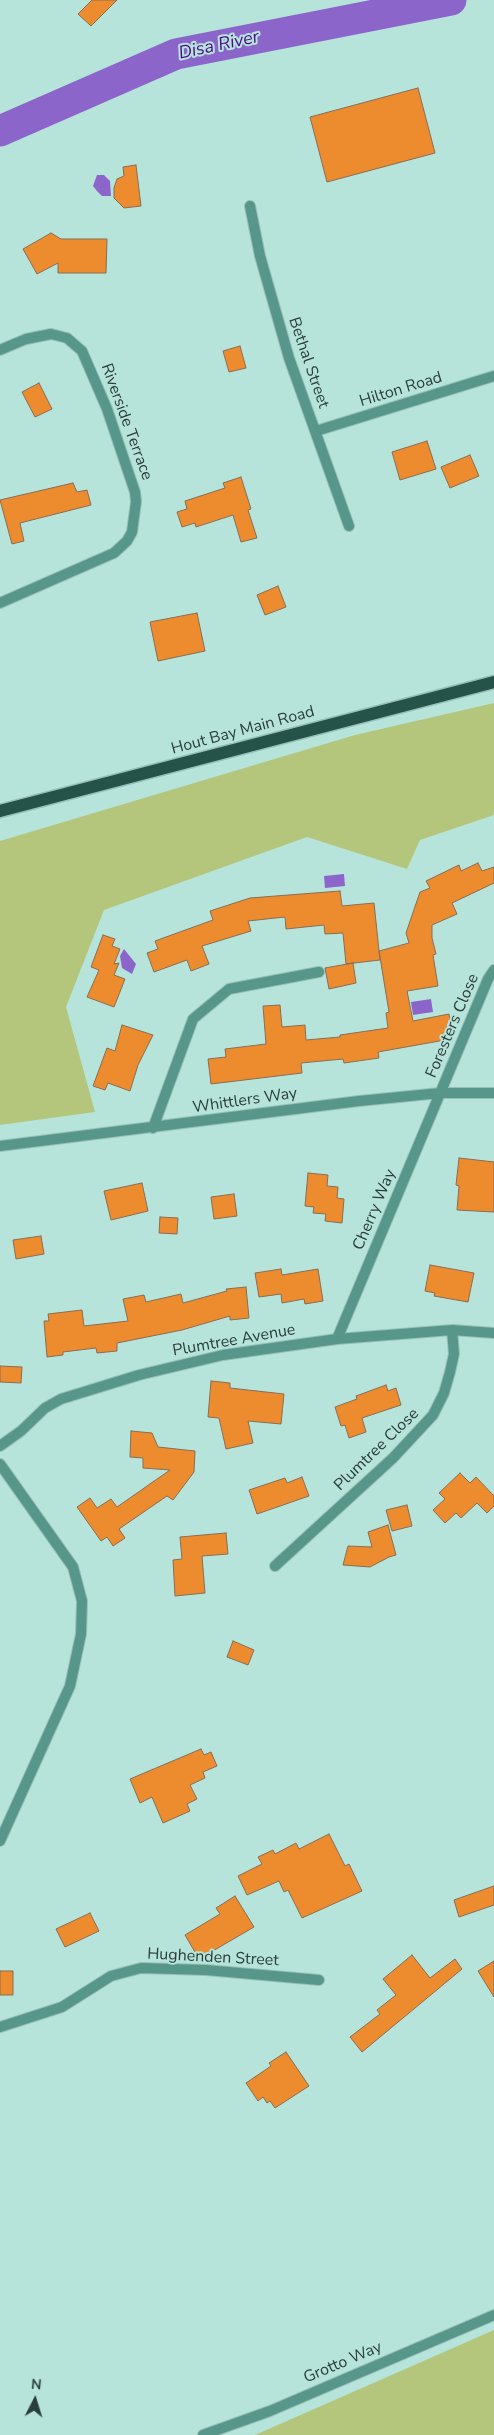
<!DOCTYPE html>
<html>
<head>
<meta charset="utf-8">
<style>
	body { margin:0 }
	#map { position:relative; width:494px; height:2435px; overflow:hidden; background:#b6e4da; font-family:"Nunito Sans",sans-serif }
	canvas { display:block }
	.north { position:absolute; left:10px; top:2375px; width:50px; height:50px; -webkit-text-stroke:4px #b6e4da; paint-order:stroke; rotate:5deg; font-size:14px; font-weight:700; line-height:20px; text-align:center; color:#2b3e3a }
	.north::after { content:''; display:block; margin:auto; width:18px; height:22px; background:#2b3e3a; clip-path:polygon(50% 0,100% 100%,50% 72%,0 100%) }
</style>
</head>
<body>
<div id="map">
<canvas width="494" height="2435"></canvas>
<div class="north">N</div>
</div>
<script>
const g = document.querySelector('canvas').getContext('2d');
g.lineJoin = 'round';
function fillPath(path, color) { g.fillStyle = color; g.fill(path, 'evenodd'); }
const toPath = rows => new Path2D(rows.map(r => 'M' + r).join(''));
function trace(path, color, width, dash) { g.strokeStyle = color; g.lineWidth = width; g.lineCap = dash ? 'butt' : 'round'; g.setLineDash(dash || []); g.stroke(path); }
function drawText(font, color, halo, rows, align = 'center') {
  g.font = font + ' "Nunito Sans",sans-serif'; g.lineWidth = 4; g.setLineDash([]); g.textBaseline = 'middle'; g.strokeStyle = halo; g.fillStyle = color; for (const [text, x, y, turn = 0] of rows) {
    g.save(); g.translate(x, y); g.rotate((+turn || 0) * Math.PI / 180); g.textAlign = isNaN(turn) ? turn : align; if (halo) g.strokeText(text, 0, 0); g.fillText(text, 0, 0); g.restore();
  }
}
fillPath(toPath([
	[494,703,494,815,420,840,407,869,307,837,104,910,66,1007,95,1112,0,1125,0,841,355,735],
	[494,2330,494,2435,255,2435]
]), '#b4c67b');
fillPath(toPath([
	[97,175,104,175,110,181,111,196,102,196,97,191,93,186],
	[344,874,345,886,325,888,324,876],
	[124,949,136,964,132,974,122,968,120,956],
	[431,999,433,1012,413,1015,411,1002]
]), '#8c65cb');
trace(toPath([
	[0,131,176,54,451,0]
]), '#8c65cb', 31);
const building = toPath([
	[92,0,117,0,91,26,78,14,92,0],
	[418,88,435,153,327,182,310,117,418,88],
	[136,165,141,206,124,208,114,198,114,188,117,179,124,176,123,167,136,165],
	[51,233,61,239,107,239,106,273,58,273,58,263,37,274,23,249,51,233],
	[240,346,246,368,229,372,223,351,240,346],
	[39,383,52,409,35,417,22,392,39,383],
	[427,441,436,469,400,480,392,452,427,441],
	[470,455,479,476,450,488,441,467,470,455],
	[241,477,251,509,248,510,257,538,241,542,233,515,196,527,195,523,182,527,177,512,187,509,185,501,225,488,223,483,241,477],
	[73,483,77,492,87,490,91,505,20,523,24,541,12,544,0,500,73,483],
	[278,586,286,607,265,615,257,595,278,586],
	[197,613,205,651,158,661,150,622,197,613],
	[478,863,482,871,494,867,494,883,452,903,457,914,432,925,432,938,436,954,433,955,438,986,407,991,413,1021,449,1014,451,1024,445,1040,378,1052,379,1058,344,1063,343,1059,301,1063,302,1073,211,1084,208,1059,226,1057,225,1049,266,1044,263,1006,280,1005,282,1027,305,1025,306,1040,340,1037,340,1035,388,1028,386,1013,389,1012,379,951,409,943,406,933,420,892,430,888,426,881,459,865,461,871,478,863],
	[340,891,342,906,374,903,380,960,346,964,343,933,325,934,324,925,286,929,285,917,248,921,251,931,202,946,209,964,191,971,187,960,154,972,147,953,158,949,155,941,213,920,210,911,250,898,340,891],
	[103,935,115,939,112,946,120,949,114,964,119,963,114,975,125,979,114,1007,87,997,99,970,91,967,103,935],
	[353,963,356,983,329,989,325,968,353,963],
	[122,1025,153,1035,138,1065,130,1091,108,1083,105,1090,93,1086,107,1048,115,1051,122,1025],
	[459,1158,494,1162,494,1212,457,1210,459,1186,456,1185,459,1158],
	[308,1173,328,1175,327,1186,338,1187,337,1198,344,1199,342,1223,325,1221,326,1214,313,1213,314,1207,305,1206,308,1173],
	[142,1183,148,1211,111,1220,104,1191,142,1183],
	[234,1194,237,1216,214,1219,211,1197,234,1194],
	[160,1217,178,1218,177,1234,159,1233,160,1217],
	[41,1236,44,1254,16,1259,13,1240,41,1236],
	[430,1265,474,1273,468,1302,434,1296,435,1293,425,1291,430,1265],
	[281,1269,282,1275,318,1269,323,1301,305,1304,304,1299,282,1303,281,1294,259,1297,255,1273,281,1269],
	[246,1287,249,1318,230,1320,230,1316,182,1330,117,1343,117,1351,97,1353,96,1348,63,1352,63,1355,47,1357,44,1321,49,1321,48,1314,82,1310,84,1326,128,1321,123,1299,144,1295,146,1302,181,1294,183,1303,227,1291,226,1289,246,1287],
	[0,1366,22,1367,21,1383,0,1382,0,1366],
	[211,1381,230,1383,230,1388,284,1394,281,1424,248,1421,253,1443,226,1449,219,1418,208,1417,211,1381],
	[386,1385,388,1391,396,1388,401,1405,362,1418,366,1432,349,1438,345,1425,341,1426,335,1407,357,1399,356,1396,386,1385],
	[131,1431,152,1433,158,1447,195,1451,194,1472,173,1500,167,1496,119,1529,125,1538,113,1546,107,1537,101,1541,77,1507,90,1498,97,1508,111,1499,117,1507,170,1470,143,1468,143,1458,130,1457,131,1431],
	[460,1473,470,1483,476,1477,494,1496,494,1506,487,1513,477,1503,461,1518,456,1513,445,1523,433,1510,445,1499,439,1493,460,1473],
	[302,1477,309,1496,257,1514,249,1490,285,1478,287,1483,302,1477],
	[407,1505,412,1526,392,1531,386,1510,407,1505],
	[388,1525,396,1555,389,1557,370,1567,343,1565,348,1546,372,1547,368,1532,388,1525],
	[226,1533,228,1554,202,1556,205,1593,175,1596,173,1560,182,1559,180,1537,226,1533],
	[233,1641,254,1650,248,1665,227,1657,233,1641],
	[201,1749,204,1755,211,1752,217,1766,203,1772,205,1778,190,1785,197,1799,187,1804,190,1811,163,1823,152,1797,140,1803,130,1779,201,1749],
	[329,1834,345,1866,349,1864,362,1891,302,1918,288,1890,284,1892,279,1881,247,1895,238,1876,262,1864,258,1857,273,1850,275,1854,296,1843,299,1849,329,1834],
	[494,1886,494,1905,459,1917,454,1900,494,1886],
	[235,1896,254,1927,199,1959,185,1935,220,1914,216,1908,235,1896],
	[90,1913,99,1931,65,1947,56,1929,90,1913],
	[412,1955,430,1978,455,1959,462,1969,362,2052,350,2037,380,2014,377,2010,396,1995,383,1979,412,1955],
	[494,1961,494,1997,478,1971,494,1961],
	[0,1971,13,1971,13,1995,0,1995,0,1971],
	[286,2052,309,2086,275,2108,270,2101,267,2103,263,2097,258,2101,246,2083,271,2066,269,2063,286,2052]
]);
fillPath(building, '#ec8c2f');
trace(building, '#896c55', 1);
const street = toPath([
	[250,206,260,256,289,358,349,526],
	[0,350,26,339,51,334,67,338,82,351,107,409,135,492,136,502,132,532,127,541,114,553,0,603],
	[316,431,494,376],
	[153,1128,193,1019,229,989,319,972],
	[0,1146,359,1101,440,1093,494,1093],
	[337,1339,488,979,494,970],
	[0,1446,21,1431,45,1408,61,1399,139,1375,223,1355,337,1339,452,1330,494,1333],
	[0,1464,73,1567,82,1601,81,1634,70,1686,0,1841],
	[275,1566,393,1458,433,1415,444,1393,450,1372,454,1354,452,1330],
	[0,2027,62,2007,111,1976,141,1968,206,1970,319,1980],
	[203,2435,270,2411,494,2315]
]);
const primary = toPath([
	[0,811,494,682]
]);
trace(street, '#97bfb7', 12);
trace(primary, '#97bfb7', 15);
trace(street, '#57978a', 10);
trace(primary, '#255249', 12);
drawText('16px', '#2b3e3a', '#b6e4da', [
	["Bethal Street",308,363,71],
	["Hilton Road",401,390,-17],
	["Riverside Terrace",126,422,70],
	["Hout Bay Main Road",243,731,-15],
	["Foresters Close",453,1026,-67],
	["Whittlers Way",245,1101,-8],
	["Cherry Way",375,1210,-67],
	["Plumtree Avenue",234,1341,-10],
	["Plumtree Close",377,1450,-44],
	["Hughenden Street",213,1958,3],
	["Grotto Way",343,2363,-23]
]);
drawText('italic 18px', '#4e088b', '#b6e4da', [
	["Disa River",219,46,-12]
]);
</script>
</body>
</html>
